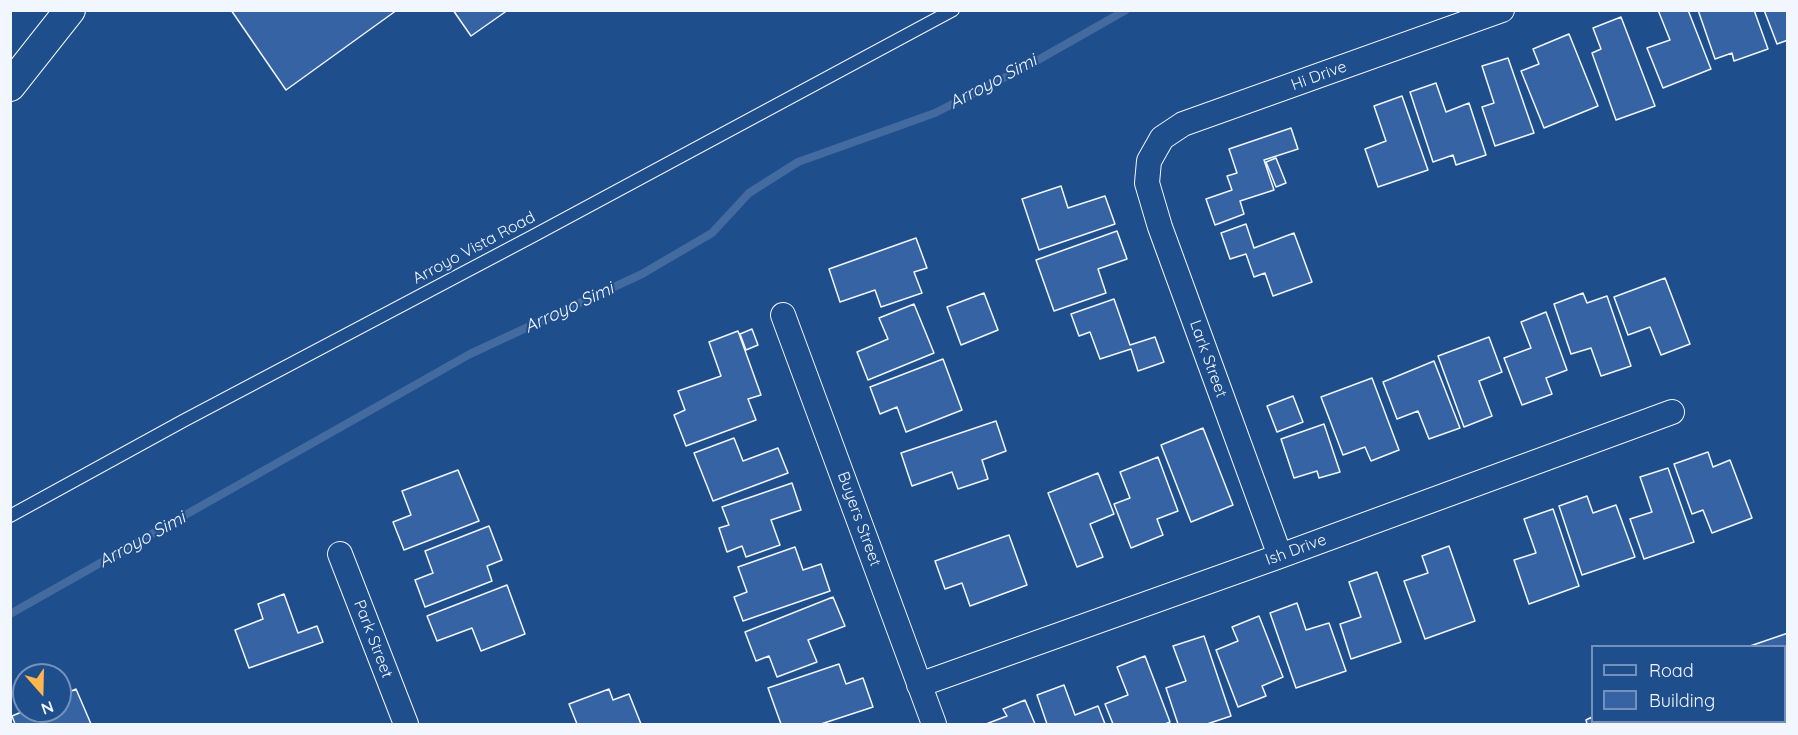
<!DOCTYPE html>
<html>
<head>
<meta charset="utf-8">
<style>
	body { margin:0 }
	#map { position:relative; width:1798px; height:735px; overflow:hidden; background:#1f4e8c; font-family:Quicksand,sans-serif }
	canvas { display:block }
	.frame { position:absolute; inset:0; border:12px solid #f2f6ff; pointer-events:none }
	.legend { position:absolute; left:1591px; top:645px; width:195px; height:78px; box-sizing:border-box; background:#1f4e8c; border:2px solid #7391ba; margin:0; padding:8px 10px; list-style:none; font-size:18px; color:#f2f6ff }
	.legend li { display:flex; align-items:center; gap:12px; height:30px }
	.legend b { width:30px; border:2px solid #7391ba }
	.north { position:absolute; left:12px; top:663px; width:60px; height:60px; box-sizing:border-box; background:#1f4e8c; border:2px solid #7391ba; border-radius:50%; rotate:160deg; font-size:16px; font-weight:700; line-height:24px; text-align:center; color:#f2f6ff }
	.north::after { content:''; display:block; margin:auto; width:21px; height:27px; background:#ffb74d; clip-path:polygon(50% 0,100% 100%,50% 72%,0 100%) }
</style>
</head>
<body>
<div id="map">
<canvas width="1798" height="735"></canvas>
<div class="frame"></div>
<ul class="legend">
<li><b style="height:8px;background:#1f4e8c"></b>Road</li>
<li><b style="height:16px;background:#3563a3"></b>Building</li>
</ul>
<div class="north">N</div>
</div>
<script>
const g = document.querySelector('canvas').getContext('2d');
g.lineJoin = 'round';
const toPath = rows => new Path2D(rows.map(r => 'M' + r).join(''));
function trace(path, color, width, dash) { g.strokeStyle = color; g.lineWidth = width; g.lineCap = dash ? 'butt' : 'round'; g.setLineDash(dash || []); g.stroke(path); }
function fillPath(path, color) { g.fillStyle = color; g.fill(path, 'evenodd'); }
function drawText(font, color, halo, rows, align = 'center') {
  g.font = font + ' Quicksand,sans-serif'; g.lineWidth = 4.5; g.setLineDash([]); g.textBaseline = 'middle'; g.strokeStyle = halo; g.fillStyle = color; for (const [text, x, y, turn = 0] of rows) {
    g.save(); g.translate(x, y); g.rotate((+turn || 0) * Math.PI / 180); g.textAlign = isNaN(turn) ? turn : align; if (halo) g.strokeText(text, 0, 0); g.fillText(text, 0, 0); g.restore();
  }
}
trace(toPath([
	[10,614,470,354,642,274,712,233,749,193,798,162,935,113,1031,64,1126,10]
]), '#446ba0', 8);
const building = toPath([
	[231,10,397,10,286,90,231,10],
	[453,10,508,10,471,36,453,10],
	[1658,10,1688,10,1711,69,1663,88,1647,48,1670,40,1658,10],
	[1698,10,1754,10,1768,49,1734,61,1732,53,1715,59,1698,10],
	[1764,10,1788,10,1788,40,1777,44,1764,10],
	[1621,17,1655,106,1616,120,1592,53,1601,49,1593,28,1621,17],
	[1569,34,1598,106,1544,128,1521,71,1539,64,1533,49,1569,34],
	[1508,58,1534,133,1495,146,1482,107,1494,103,1482,66,1508,58],
	[1436,83,1446,112,1469,103,1486,155,1456,165,1453,155,1433,162,1410,92,1436,83],
	[1402,96,1428,170,1378,187,1365,149,1386,141,1374,106,1402,96],
	[1291,128,1298,149,1264,160,1274,190,1240,201,1244,214,1215,225,1206,199,1232,190,1227,176,1237,173,1229,149,1291,128],
	[1276,158,1286,183,1276,187,1266,162,1276,158],
	[1061,186,1068,208,1105,196,1115,224,1039,250,1022,199,1061,186],
	[1246,224,1254,248,1294,233,1312,282,1273,296,1265,273,1254,277,1246,254,1230,259,1221,233,1246,224],
	[1117,231,1127,259,1098,269,1106,293,1054,311,1036,260,1117,231],
	[916,238,927,268,914,272,922,293,881,307,875,290,840,302,829,269,916,238],
	[1665,278,1690,344,1661,355,1650,327,1628,335,1614,297,1665,278],
	[984,293,998,330,961,345,947,307,984,293],
	[1583,293,1587,303,1607,296,1631,366,1601,376,1591,348,1571,354,1554,304,1583,293],
	[1114,299,1130,345,1155,337,1164,362,1138,371,1131,349,1100,359,1090,332,1079,336,1071,314,1114,299],
	[914,304,934,353,868,380,857,352,888,339,879,318,914,304],
	[1546,312,1567,370,1546,378,1552,394,1522,405,1504,358,1531,348,1521,322,1546,312],
	[752,329,758,345,746,350,740,334,752,329],
	[738,331,761,395,748,399,756,420,686,446,674,415,685,410,678,391,721,376,709,342,738,331],
	[1489,337,1502,372,1479,381,1492,416,1464,427,1438,356,1489,337],
	[943,359,962,410,906,432,897,407,880,414,870,387,943,359],
	[1434,361,1460,428,1429,439,1418,411,1397,419,1383,382,1434,361],
	[1372,378,1399,450,1371,461,1365,447,1343,455,1321,397,1372,378],
	[1293,396,1303,422,1277,432,1267,406,1293,396],
	[996,421,1006,451,982,460,988,479,958,489,952,472,912,486,901,453,996,421],
	[1324,424,1340,472,1319,478,1317,471,1294,478,1281,439,1324,424],
	[1203,428,1233,505,1191,522,1161,445,1203,428],
	[734,438,743,461,778,448,788,473,713,501,694,453,734,438],
	[1708,452,1713,467,1730,460,1752,518,1712,533,1703,510,1692,514,1674,464,1708,452],
	[1158,457,1178,511,1157,519,1163,535,1131,548,1114,504,1130,498,1120,472,1158,457],
	[1668,468,1694,542,1644,559,1630,519,1652,512,1640,477,1668,468],
	[458,470,479,521,404,550,393,522,411,515,402,491,458,470],
	[1098,473,1114,514,1090,524,1103,557,1077,567,1048,493,1098,473],
	[792,483,801,510,771,520,780,545,746,557,742,546,727,552,719,528,729,525,722,507,792,483],
	[1587,496,1593,513,1616,505,1635,557,1582,575,1559,506,1587,496],
	[1553,509,1579,586,1529,604,1514,560,1536,553,1524,519,1553,509],
	[489,526,502,560,487,566,492,581,425,607,415,580,433,573,425,551,489,526],
	[1009,535,1027,585,970,606,962,583,945,589,935,561,1009,535],
	[1449,546,1475,621,1425,639,1404,581,1428,573,1422,556,1449,546],
	[795,547,803,570,821,564,830,591,743,621,734,597,747,592,738,567,795,547],
	[1377,572,1401,642,1351,659,1340,624,1361,617,1349,582,1377,572],
	[507,585,525,634,481,651,472,628,437,641,427,616,507,585],
	[284,594,298,633,317,626,323,642,249,668,235,630,263,619,258,604,284,594],
	[833,597,845,626,808,640,817,662,777,677,769,656,756,661,745,632,833,597],
	[1297,603,1306,630,1329,623,1346,671,1296,688,1270,613,1297,603],
	[1259,616,1283,677,1262,686,1266,696,1238,707,1216,650,1238,641,1232,627,1259,616],
	[1788,633,1788,724,1769,724,1768,722,1784,722,1784,646,1750,646,1788,633],
	[1204,636,1231,716,1207,724,1178,724,1166,688,1186,681,1173,646,1204,636],
	[1145,656,1170,722,1165,724,1113,724,1105,704,1128,695,1117,667,1145,656],
	[839,664,846,684,863,678,873,707,821,724,781,724,768,688,839,664],
	[1064,685,1075,715,1098,706,1105,724,1047,724,1037,695,1064,685],
	[76,689,91,724,15,724,12,716,24,711,60,711,60,696,76,689],
	[609,689,613,700,629,694,641,724,577,724,569,704,609,689],
	[1025,700,1035,724,986,724,1007,716,1003,709,1025,700],
	[1592,717,1592,722,1629,722,1630,724,1587,724,1586,720,1592,717],
	[1637,722,1695,722,1696,724,1638,724,1637,722],
	[1702,722,1760,722,1762,724,1703,724,1702,722]
]);
fillPath(building, '#3563a3');
trace(building, '#f2f6ff', 1.5);
const service = toPath([
	[10,516,183,421,533,236,953,10]
]);
const minor = toPath([
	[783,315,934,724],
	[340,554,406,724],
	[1280,556,1160,227,1147,183,1149,161,1162,138,1183,124,1502,10],
	[919,685,1280,556,1672,412]
]);
const tertiary = toPath([
	[10,86,70,10]
]);
trace(service, '#f2f6ff', 14);
trace(minor, '#f2f6ff', 26);
trace(tertiary, '#f2f6ff', 32);
trace(service, '#1f4e8c', 12);
trace(minor, '#1f4e8c', 24);
trace(tertiary, '#1f4e8c', 30);
drawText('16px', '#f2f6ff', '#1f4e8c', [
	["Hi Drive",1319,76,-20],
	["Arroyo Vista Road",474,248,-28],
	["Lark Street",1208,359,70],
	["Buyers Street",859,519,70],
	["Ish Drive",1296,550,-20],
	["Park Street",373,639,69]
]);
drawText('italic 18px', '#f2f6ff', '#1f4e8c', [
	["Arroyo Simi",993,82,-28],
	["Arroyo Simi",569,308,-25],
	["Arroyo Simi",142,540,-29]
]);
</script>
</body>
</html>
